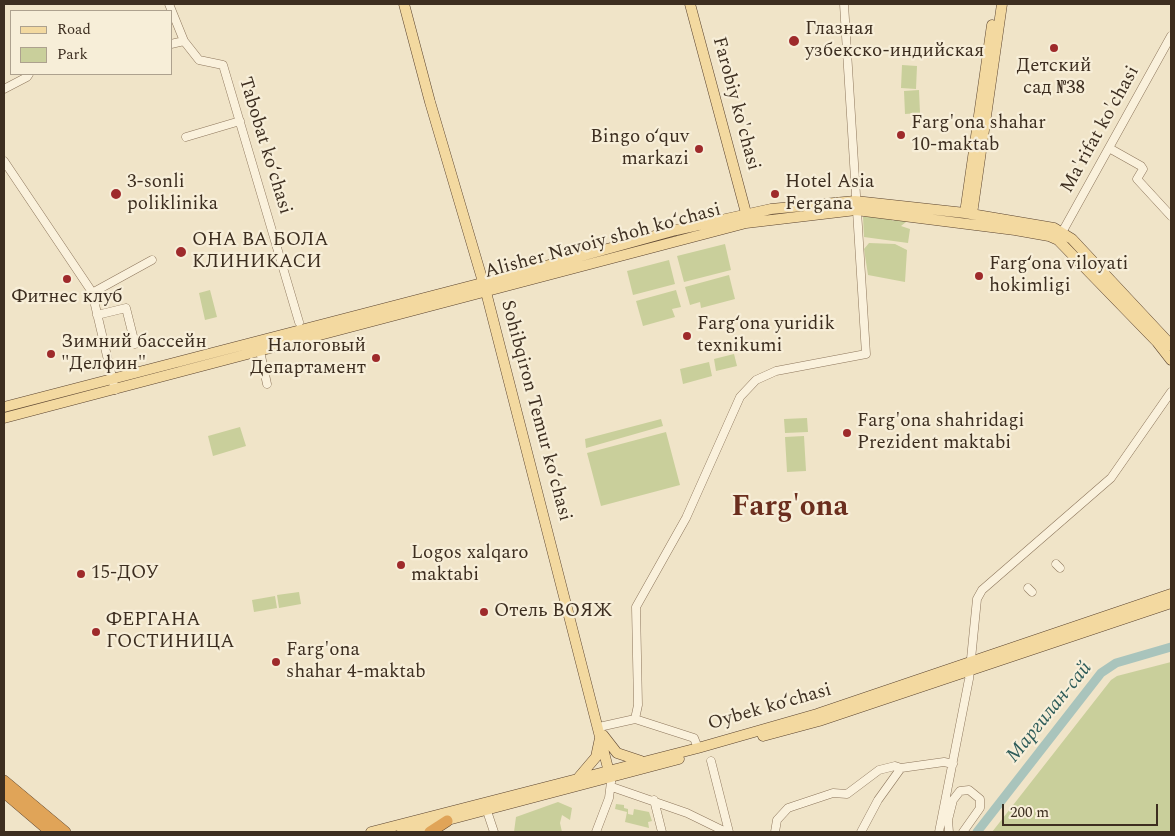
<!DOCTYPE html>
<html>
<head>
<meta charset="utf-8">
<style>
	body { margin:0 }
	#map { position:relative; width:1175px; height:836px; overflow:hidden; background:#f0e4c8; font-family:Spectral,serif }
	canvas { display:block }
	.frame { position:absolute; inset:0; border:5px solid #3d2e20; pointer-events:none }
	.legend { position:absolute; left:10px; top:10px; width:162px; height:65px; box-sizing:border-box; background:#f7eed8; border:1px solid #ada18e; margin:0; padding:6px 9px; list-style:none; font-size:15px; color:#3d2e20 }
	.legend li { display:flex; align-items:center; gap:10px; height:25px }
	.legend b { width:25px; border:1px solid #ada18e }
	.scale { position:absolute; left:1002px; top:804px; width:156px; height:22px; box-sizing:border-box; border:2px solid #3d2e20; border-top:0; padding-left:6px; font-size:15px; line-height:18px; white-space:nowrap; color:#3d2e20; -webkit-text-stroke:4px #f7eed8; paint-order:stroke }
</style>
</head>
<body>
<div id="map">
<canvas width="1175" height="836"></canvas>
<div class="frame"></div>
<ul class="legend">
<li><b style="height:6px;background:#f3d9a0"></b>Road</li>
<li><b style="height:14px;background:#c9cf9b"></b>Park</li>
</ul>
<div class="scale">200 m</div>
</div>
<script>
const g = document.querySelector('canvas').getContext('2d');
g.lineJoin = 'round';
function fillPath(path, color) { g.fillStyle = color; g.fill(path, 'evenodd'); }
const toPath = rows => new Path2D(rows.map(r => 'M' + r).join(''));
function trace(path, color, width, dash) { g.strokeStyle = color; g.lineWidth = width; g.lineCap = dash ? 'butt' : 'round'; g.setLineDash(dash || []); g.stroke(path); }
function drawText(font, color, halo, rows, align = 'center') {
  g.font = font + ' Spectral,serif'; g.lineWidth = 4.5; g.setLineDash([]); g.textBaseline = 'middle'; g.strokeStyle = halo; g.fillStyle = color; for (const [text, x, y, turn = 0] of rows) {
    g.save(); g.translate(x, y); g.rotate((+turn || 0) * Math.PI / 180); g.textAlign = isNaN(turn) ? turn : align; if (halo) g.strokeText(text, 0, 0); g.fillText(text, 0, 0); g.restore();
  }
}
fillPath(toPath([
	[902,65,917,66,916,89,901,88],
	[919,90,920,113,905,114,904,91],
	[870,214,880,218,888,217,893,221,901,216,905,218,906,222,901,226,910,229,908,243,864,237,863,217],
	[869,243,895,244,907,250,905,282,868,275,864,249],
	[725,244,731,270,684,282,677,256],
	[669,260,675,284,633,295,627,271],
	[729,275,735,299,701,308,700,302,690,305,685,287],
	[210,290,217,317,205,320,199,293],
	[676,290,681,307,672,309,675,317,643,326,636,301],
	[734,354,737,366,716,371,714,359],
	[709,362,712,376,683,384,680,369],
	[807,418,808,432,785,433,784,419],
	[661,419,663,426,586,448,585,439],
	[240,427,246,446,213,456,208,436],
	[666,432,680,485,601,506,587,453],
	[804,436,806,471,787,472,785,437],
	[299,592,301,604,279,608,277,595],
	[275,596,277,608,254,612,252,600],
	[1171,662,1171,832,992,832,1111,680,1117,676],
	[558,802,572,808,570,820,562,815,560,823,562,832,514,832,516,817],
	[616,804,624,805,624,808,628,809,628,814,633,815,634,809,649,812,652,821,648,822,649,828,625,822,627,812,615,809]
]), '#c9cf9b');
trace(toPath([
	[977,832,1101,673,1116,663,1171,647]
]), '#a9c4bc', 9);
const minor = toPath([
	[169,4,184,41,199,60,223,65,299,322],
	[171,44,184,41],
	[4,89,27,77,29,74],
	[186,137,240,121],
	[1109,148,1141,166,1143,169,1137,179,1171,216],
	[4,161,92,292,115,390],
	[1060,236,1171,36],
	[92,293,152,260],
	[97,315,126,308,135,344],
	[260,351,267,384],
	[1056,564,1060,568],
	[1028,588,1032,592],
	[635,719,694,738,698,748],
	[599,727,635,719,638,705,636,607,686,518,740,397,756,380,776,371,866,354,844,4],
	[711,761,729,832],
	[612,787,687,813,726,832],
	[654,800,662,832],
	[487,811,494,832],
	[596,832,609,798,611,782],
	[775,832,777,820,788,808,833,793,847,794,879,770,895,766,901,768],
	[861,832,878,800,901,768,944,762,953,764],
	[939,832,969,679,977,599,982,590,1111,478,1171,392],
	[949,832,948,820,953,800,960,791,969,790,980,799,980,808,963,832]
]);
const major = toPath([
	[404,4,430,102,486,292,610,776],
	[690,4,746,213],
	[965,213,992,25],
	[972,214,1002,4],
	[4,407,509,276,676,230,771,209,855,201,965,213,1054,228,1072,239,1171,345],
	[4,418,746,223,856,210,1015,230,1049,236,1058,240,1157,342,1171,360],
	[603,735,617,753,641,761],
	[763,736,819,721,1171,603],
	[579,777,596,757,600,738],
	[371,832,698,748,817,714,1171,594],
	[402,832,679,759]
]);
const highway = toPath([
	[4,781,65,832],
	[4,792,51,832],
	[430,832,447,821]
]);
trace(minor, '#8d765c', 9);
trace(major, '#5b4430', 11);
trace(highway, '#5b4430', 12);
trace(minor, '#faf1dc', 8);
trace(major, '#f3d9a0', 10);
trace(highway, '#e0a458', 11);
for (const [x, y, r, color] of [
	[794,41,6,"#9e2a2b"],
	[1054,48,5,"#9e2a2b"],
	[901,135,5,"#9e2a2b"],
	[699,149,5,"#9e2a2b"],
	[116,194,6,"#9e2a2b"],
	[775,194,5,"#9e2a2b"],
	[181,252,6,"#9e2a2b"],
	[979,276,5,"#9e2a2b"],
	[67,279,5,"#9e2a2b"],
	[687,336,5,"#9e2a2b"],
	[51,354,5,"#9e2a2b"],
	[376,358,5,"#9e2a2b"],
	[847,433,5,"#9e2a2b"],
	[401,565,5,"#9e2a2b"],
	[81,574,5,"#9e2a2b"],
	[484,612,5,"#9e2a2b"],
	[96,632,5,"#9e2a2b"],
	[276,662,5,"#9e2a2b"]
]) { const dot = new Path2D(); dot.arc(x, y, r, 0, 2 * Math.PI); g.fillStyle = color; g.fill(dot); trace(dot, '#f7eed8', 2); }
drawText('19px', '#3d2e20', '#f7eed8', [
	["Глазная",805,30],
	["узбекско-индийская",805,52],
	["Детский",1054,67,"center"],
	["сад №38",1054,89,"center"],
	["Farg'ona shahar",911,124],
	["10-maktab",911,146],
	["Bingo o‘quv",689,138,"right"],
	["markazi",689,160,"right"],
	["3-sonli",127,183],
	["poliklinika",127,205],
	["Hotel Asia",785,183],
	["Fergana",785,205],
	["ОНА ВА БОЛА",192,241],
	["КЛИНИКАСИ",192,263],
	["Farg‘ona viloyati",989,265],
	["hokimligi",989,287],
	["Фитнес клуб",67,298,"center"],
	["Farg‘ona yuridik",697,325],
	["texnikumi",697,347],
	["Зимний бассейн",61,343],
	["\"Делфин\"",61,365],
	["Налоговый",366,347,"right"],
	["Департамент",366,369,"right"],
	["Farg'ona shahridagi",857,422],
	["Prezident maktabi",857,444],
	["Logos xalqaro",411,554],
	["maktabi",411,576],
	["15-ДОУ",91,574],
	["Отель ВОЯЖ",494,612],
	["ФЕРГАНА",106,621],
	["ГОСТИНИЦА",106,643],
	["Farg'ona",286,651],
	["shahar 4-maktab",286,673]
], 'left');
drawText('19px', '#3d2e20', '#f7eed8', [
	["Farobiy ko'chasi",735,104,75],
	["Ma'rifat ko'chasi",1101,130,-61],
	["Tabobat koʻchasi",264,146,73],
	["Alisher Navoiy shoh koʻchasi",603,242,-15],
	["Sohibqiron Temur koʻchasi",535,411,75],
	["Oybek ko‘chasi",770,708,-16]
]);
drawText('italic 20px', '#2f5d5a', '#f7eed8', [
	["Маргилан-сай",1050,713,-51]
]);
drawText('bold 29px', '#6b2e1e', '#f7eed8', [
	["Farg'ona",790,509]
]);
</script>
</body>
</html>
